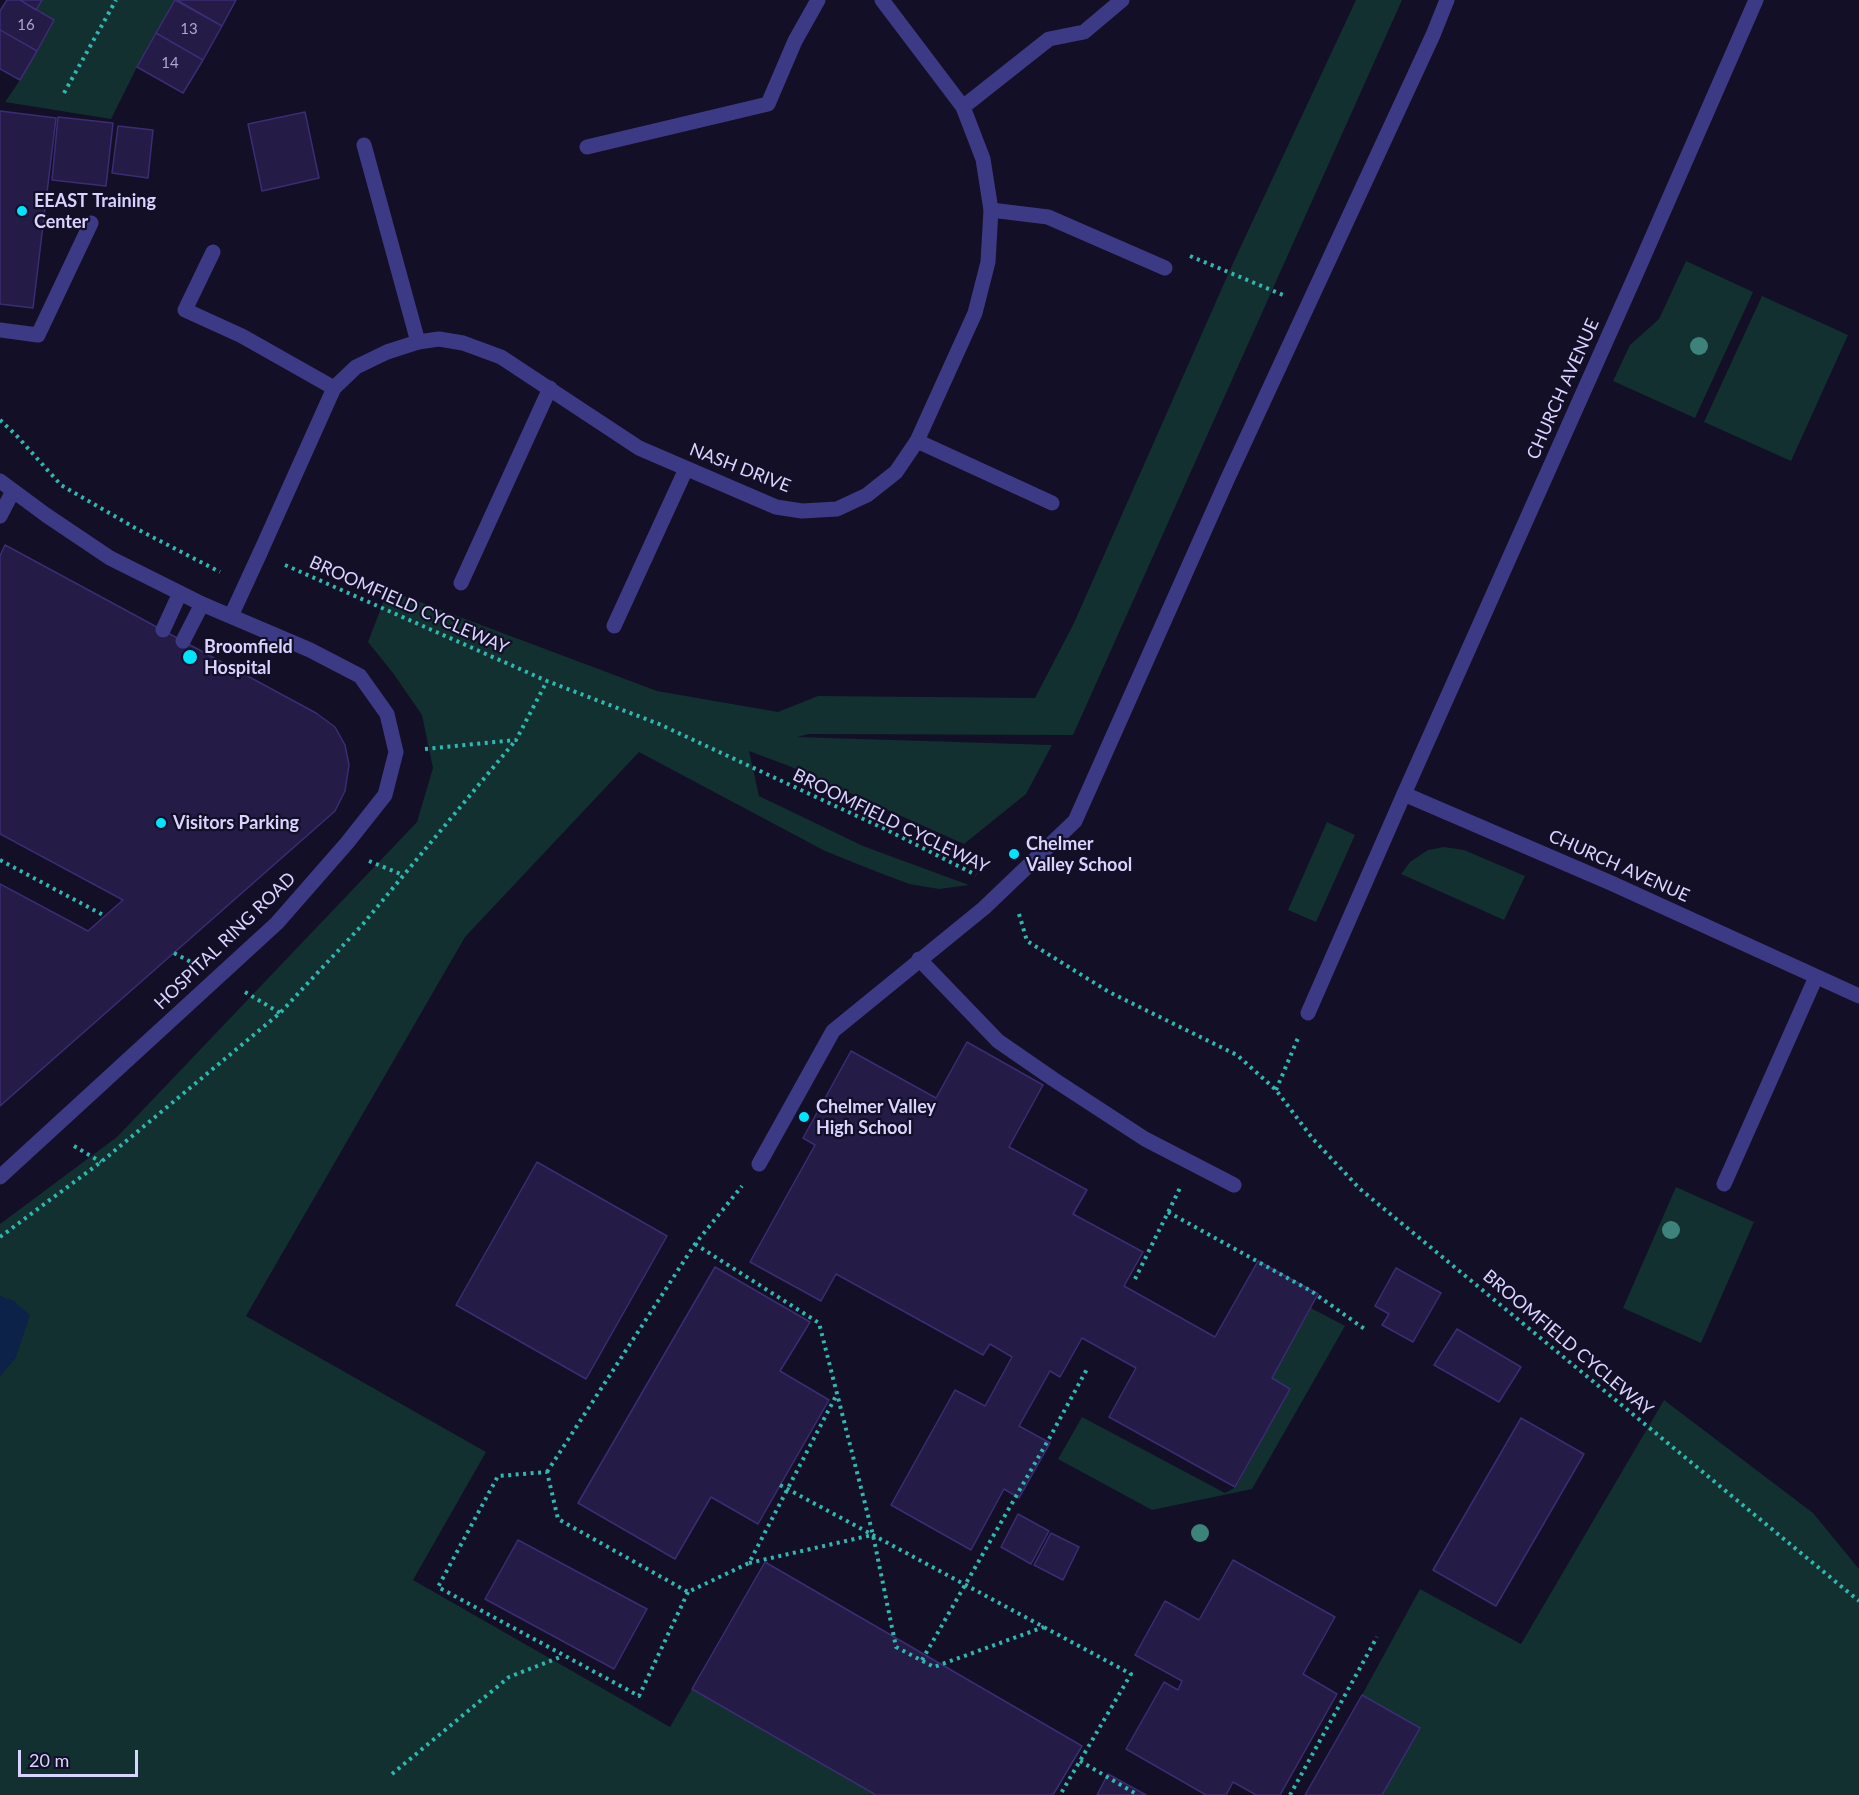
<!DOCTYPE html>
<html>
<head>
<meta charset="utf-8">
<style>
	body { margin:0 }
	#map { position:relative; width:1859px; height:1795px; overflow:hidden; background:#130f26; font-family:Lato,sans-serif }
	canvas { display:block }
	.scale { position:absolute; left:18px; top:1750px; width:120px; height:27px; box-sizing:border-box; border:3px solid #d9d4ff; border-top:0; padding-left:8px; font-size:18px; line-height:21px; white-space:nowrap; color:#d9d4ff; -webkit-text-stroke:4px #130f26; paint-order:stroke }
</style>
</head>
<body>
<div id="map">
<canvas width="1859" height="1795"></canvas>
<div class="scale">20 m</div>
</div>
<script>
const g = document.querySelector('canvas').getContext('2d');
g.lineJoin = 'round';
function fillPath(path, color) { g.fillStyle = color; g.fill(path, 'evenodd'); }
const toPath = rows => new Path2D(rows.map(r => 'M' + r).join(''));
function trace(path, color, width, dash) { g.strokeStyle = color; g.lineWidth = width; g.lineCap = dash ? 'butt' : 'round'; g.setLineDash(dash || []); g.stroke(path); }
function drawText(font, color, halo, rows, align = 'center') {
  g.font = font + ' Lato,sans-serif'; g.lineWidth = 4.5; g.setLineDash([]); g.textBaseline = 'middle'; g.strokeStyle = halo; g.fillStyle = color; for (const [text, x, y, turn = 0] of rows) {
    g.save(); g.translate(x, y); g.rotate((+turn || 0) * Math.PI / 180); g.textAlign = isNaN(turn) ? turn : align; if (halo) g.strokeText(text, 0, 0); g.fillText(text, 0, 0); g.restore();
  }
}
fillPath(toPath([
	[42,0,175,0,137,67,111,119,5,102,20,80,54,20,36,10],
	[1356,0,1402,0,1073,735,809,734,797,737,1052,745,1026,794,964,844,789,766,749,751,759,796,863,846,969,885,939,889,909,884,875,871,825,851,639,752,465,937,246,1316,486,1452,413,1580,670,1727,692,1689,876,1795,0,1795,0,1376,16,1357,1,1296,0,1296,0,1224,117,1137,417,822,433,768,422,715,393,673,368,642,388,590,657,691,778,712,818,696,1035,698,1074,623,1234,261],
	[1686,261,1753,292,1695,418,1613,381,1630,345,1659,319],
	[1762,296,1848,335,1791,461,1704,422],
	[1327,822,1355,835,1316,922,1288,910],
	[1444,847,1464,850,1525,876,1504,920,1401,874,1410,862,1428,850],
	[1676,1187,1754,1222,1701,1343,1623,1308],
	[1311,1308,1345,1326,1252,1489,1152,1510,1058,1459,1082,1417,1225,1493,1236,1487,1290,1389,1272,1378],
	[1664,1400,1813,1513,1859,1569,1859,1795,1382,1795,1420,1728,1362,1695,1420,1589,1521,1644]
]), '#12302f');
fillPath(toPath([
	[0,1296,14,1301,30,1315,16,1357,0,1376]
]), '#0c2248');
const building = toPath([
	[7,0,20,0,54,20,37,51,0,30,0,11,7,0],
	[20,0,42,0,36,10,20,0],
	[175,0,222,26,203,60,156,33,175,0],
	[177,0,236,0,222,26,177,0],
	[0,30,37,51,20,80,0,69,0,30],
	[156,33,203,60,183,93,137,67,156,33],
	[0,111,56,118,33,308,0,304,0,111],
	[305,112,319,178,262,191,248,124,305,112],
	[58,117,113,123,106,186,52,180,58,117],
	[118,126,153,130,148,178,112,173,118,126],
	[5,545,316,713,335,727,345,745,349,765,345,791,335,811,0,1106,0,884,88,931,123,900,0,834,0,556,5,545],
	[967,1042,1043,1085,1009,1147,1087,1190,1073,1214,1143,1252,1124,1286,1215,1337,1258,1261,1318,1294,1272,1378,1290,1389,1235,1487,1109,1417,1136,1368,1082,1338,1060,1377,1050,1371,1019,1426,1050,1443,1019,1498,1004,1489,971,1550,891,1505,955,1390,985,1406,1012,1357,990,1344,983,1355,836,1274,821,1301,750,1262,815,1145,803,1138,851,1051,936,1098,967,1042],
	[537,1162,667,1236,586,1379,456,1305,537,1162],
	[715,1267,810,1322,780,1371,829,1400,758,1524,711,1497,675,1559,578,1503,715,1267],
	[1396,1268,1441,1293,1413,1342,1382,1325,1389,1314,1375,1306,1396,1268],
	[1457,1329,1521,1367,1499,1402,1434,1365,1457,1329],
	[1521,1418,1584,1454,1496,1606,1433,1570,1521,1418],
	[1018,1514,1049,1531,1031,1564,1001,1547,1018,1514],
	[1051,1533,1079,1547,1063,1580,1034,1565,1051,1533],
	[518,1540,647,1609,614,1669,485,1599,518,1540],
	[1233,1560,1335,1617,1303,1674,1337,1694,1280,1795,1256,1795,1233,1782,1226,1795,1206,1795,1126,1749,1164,1682,1178,1690,1182,1681,1135,1655,1165,1601,1199,1620,1233,1560],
	[765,1562,1082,1746,1053,1795,876,1795,692,1689,765,1562],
	[1362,1695,1420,1728,1382,1795,1305,1795,1362,1695],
	[1108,1774,1146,1795,1097,1795,1108,1774]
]);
fillPath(building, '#241b47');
trace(building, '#3b2d73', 1.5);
trace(toPath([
	[64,93,116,0],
	[1190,256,1283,295],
	[0,420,16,435,61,485,137,529,220,572],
	[285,565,547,681,659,724,887,830,976,875],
	[425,749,516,740,547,681],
	[0,860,105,916],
	[369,861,403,875],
	[1019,914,1027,941,1109,992,1237,1055,1276,1090,1313,1139,1360,1189,1859,1601],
	[174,953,191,962],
	[245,992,280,1013],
	[1276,1090,1298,1038],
	[74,1146,101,1162],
	[1168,1212,1311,1291,1366,1330],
	[0,1237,101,1162,280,1013,363,924,516,740],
	[695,1244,819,1323,873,1535,896,1647,934,1667,1044,1627],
	[1135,1279,1180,1188],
	[547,1472,695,1244,742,1186],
	[780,1485,1131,1674,1060,1795],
	[749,1563,872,1535],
	[688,1592,639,1696,438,1587,498,1476,547,1472,558,1519,688,1592,749,1563,837,1394],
	[922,1660,1050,1437,1087,1369],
	[1080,1761,1138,1795],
	[392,1774,509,1677,563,1656],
	[1290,1795,1377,1637]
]), '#2fb8b0', 4, [3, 4.5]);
trace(toPath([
	[963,107,1049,39,1084,32,1122,0],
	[364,145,418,342],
	[587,147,768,104,795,41,818,0],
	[991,210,1048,217,1165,268],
	[213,252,185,310,242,336,334,388],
	[0,330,38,335,91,223],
	[917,441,1052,503],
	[0,516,13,491],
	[461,583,550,388],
	[231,616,260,553],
	[614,626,686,469],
	[163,630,180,593],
	[183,641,202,604],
	[919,959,998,1041,1053,1079,1145,1139,1234,1185],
	[759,1164,833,1031,984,908,1075,821,1227,480,1433,35,1447,0]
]), '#3d3a85', 15);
trace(toPath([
	[1756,0,1636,274,1404,794,1611,883,1859,996],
	[0,481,46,515,110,558,202,604,310,650,360,676,387,714,396,752,385,795,347,843,277,923,0,1177],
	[260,553,334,388,356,367,387,352,418,342,439,339,463,343,501,357,639,448,776,507,802,511,837,509,867,495,896,472,917,441,975,313,988,262,991,210,983,159,963,107,882,0],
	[1308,1013,1404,794],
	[1724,1184,1816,977]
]), '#3d3a85', 15);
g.fillStyle = '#3d827b';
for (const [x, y] of [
	[1699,346],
	[1671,1230],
	[1200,1533]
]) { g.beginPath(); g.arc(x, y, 9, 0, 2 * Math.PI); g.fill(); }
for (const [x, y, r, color] of [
	[22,211,6,"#00e5ff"],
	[190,657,8,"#00e5ff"],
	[161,823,6,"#00e5ff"],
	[1014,854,6,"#00e5ff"],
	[804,1117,6,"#00e5ff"]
]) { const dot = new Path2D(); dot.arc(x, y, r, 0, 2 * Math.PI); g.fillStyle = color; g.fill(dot); trace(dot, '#130f26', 2); }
drawText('15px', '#aca6d1', null, [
	["16",26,25],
	["13",189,29],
	["14",170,63]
]);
drawText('bold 18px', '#d9d4ff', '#130f26', [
	["EEAST Training",34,201],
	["Center",34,222],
	["Broomfield",204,647],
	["Hospital",204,668],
	["Visitors Parking",173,823],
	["Chelmer",1026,844],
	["Valley School",1026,865],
	["Chelmer Valley",816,1107],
	["High School",816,1128]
], 'left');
drawText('18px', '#d9d4ff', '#130f26', [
	["CHURCH AVENUE",1563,389,-66],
	["NASH DRIVE",740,468,21],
	["BROOMFIELD CYCLEWAY",409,605,24],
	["BROOMFIELD CYCLEWAY",891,821,26],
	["CHURCH AVENUE",1619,866,24],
	["HOSPITAL RING ROAD",225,941,-44],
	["BROOMFIELD CYCLEWAY",1568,1343,40]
]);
</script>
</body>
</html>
